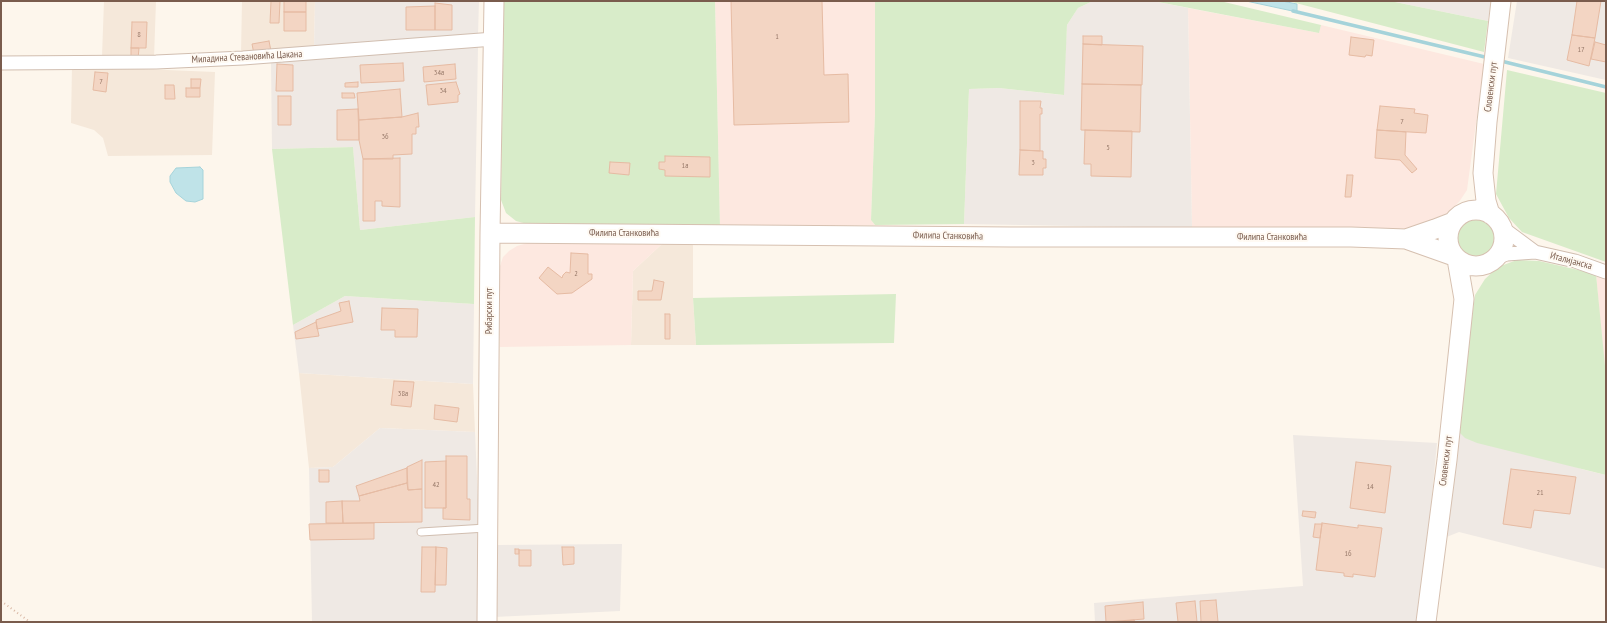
<!DOCTYPE html>
<html>
<head>
<meta charset="utf-8">
<style>
	body { margin:0 }
	#map { position:relative; width:1607px; height:623px; overflow:hidden; background:#fdf6ec; font-family:"PT Sans Narrow",sans-serif }
	canvas { display:block }
	.frame { position:absolute; inset:0; border:2px solid #7a5c4d; pointer-events:none }
</style>
</head>
<body>
<div id="map">
<canvas width="1607" height="623"></canvas>
<div class="frame"></div>
</div>
<script>
const g = document.querySelector('canvas').getContext('2d');
g.lineJoin = 'round';
function fillPath(path, color) { g.fillStyle = color; g.fill(path, 'evenodd'); }
const toPath = rows => new Path2D(rows.map(r => 'M' + r).join(''));
function trace(path, color, width, dash) { g.strokeStyle = color; g.lineWidth = width; g.lineCap = dash ? 'butt' : 'round'; g.setLineDash(dash || []); g.stroke(path); }
function drawText(font, color, halo, rows, align = 'center') {
  g.font = font + ' "PT Sans Narrow",sans-serif'; g.lineWidth = 4; g.setLineDash([]); g.textBaseline = 'middle'; g.strokeStyle = halo; g.fillStyle = color; for (const [text, x, y, turn = 0] of rows) {
    g.save(); g.translate(x, y); g.rotate((+turn || 0) * Math.PI / 180); g.textAlign = isNaN(turn) ? turn : align; if (halo) g.strokeText(text, 0, 0); g.fillText(text, 0, 0); g.restore();
  }
}
fillPath(toPath([
	[104,1,156,1,154,58,102,56],
	[242,1,315,1,314,48,241,54],
	[72,66,215,72,212,155,108,156,103,138,94,130,71,123],
	[663,243,693,245,693,298,696,345,631,345,633,271],
	[299,373,473,384,475,432,380,428,333,467,309,468]
]), '#f5e8da');
fillPath(toPath([
	[715,1,875,1,875,114,871,220,875,225,720,228],
	[1188,8,1319,33,1321,25,1484,64,1467,190,1459,202,1447,213,1432,222,1405,230,1192,228],
	[534,241,663,243,633,271,631,345,500,347,498,276,500,266,503,257,509,251,517,246],
	[1596,274,1606,279,1606,376,1605,375]
]), '#fde8e0');
fillPath(toPath([
	[315,1,479,1,478,35,314,48],
	[1093,1,1153,1,1188,8,1192,228,964,224,969,89,999,88,1063,95,1067,25,1078,8],
	[1390,1,1491,1,1488,21],
	[1517,1,1606,1,1606,80,1508,58],
	[478,47,475,217,360,230,353,147,272,149,271,62],
	[345,296,474,304,473,384,299,373,293,325],
	[380,428,475,432,479,524,479,622,312,622,309,468,333,467],
	[1457,430,1585,470,1606,475,1606,569,1459,532,1444,538],
	[1293,435,1437,443,1420,622,1095,622,1094,603,1303,586],
	[622,544,620,611,494,617,496,545]
]), '#efe9e4');
fillPath(toPath([
	[504,1,715,1,720,228,527,224,516,221,506,213,501,200],
	[875,1,1093,1,1078,8,1067,25,1064,95,999,88,969,89,964,224,875,225,871,220,875,114],
	[1153,1,1220,1,1321,25,1319,33],
	[1288,1,1390,1,1488,21,1484,52],
	[1507,70,1606,93,1606,262,1522,232,1509,218,1496,194],
	[353,147,360,230,475,217,474,304,345,296,293,325,272,149],
	'1455 239a21 21 0 1 1 42 0a21 21 0 1 1-42 0Z',
	[1517,260,1539,261,1596,274,1606,376,1606,475,1477,443,1465,438,1457,430,1475,295,1485,279,1498,267],
	[896,294,894,343,696,345,693,298]
]), '#d8ecc9');
const water = toPath([
	[1246,1,1282,1,1297,4,1297,12,1246,1],
	[200,167,203,170,203,199,195,202,186,201,176,193,170,182,170,176,176,168,200,167]
]);
fillPath(water, '#bfe3e8');
trace(water, '#a5d3da', 1);
trace(toPath([
	[1293,11,1489,58],
	[1501,61,1606,87]
]), '#a5d3da', 3.5);
const building = toPath([
	[271,1,280,1,279,23,270,23,271,1],
	[284,1,306,1,306,12,284,12,284,1],
	[731,1,822,1,824,75,848,74,849,122,734,125,731,1],
	[1577,1,1601,1,1595,38,1572,35,1577,1],
	[435,3,452,5,452,30,435,30,435,3],
	[435,6,435,30,406,30,406,7,435,6],
	[284,12,306,12,306,31,284,31,284,12],
	[132,22,147,22,146,48,131,48,132,22],
	[1572,35,1595,38,1589,66,1567,60,1572,35],
	[1083,36,1102,36,1102,45,1083,44,1083,36],
	[1351,37,1374,40,1372,56,1366,55,1365,57,1349,55,1351,37],
	[269,41,271,51,254,54,252,44,269,41],
	[1595,42,1606,45,1606,62,1591,59,1595,42],
	[1083,44,1143,46,1142,85,1082,84,1083,44],
	[131,48,139,48,138,59,131,59,131,48],
	[403,63,404,81,361,83,360,65,403,63],
	[277,64,293,65,293,91,276,91,277,64],
	[455,64,456,79,424,82,423,67,455,64],
	[95,72,108,73,106,92,93,90,95,72],
	[191,79,201,79,200,88,191,88,191,79],
	[358,82,358,87,345,87,345,83,358,82],
	[456,82,460,94,458,95,458,102,428,105,426,85,456,82],
	[1082,84,1141,85,1140,132,1081,130,1082,84],
	[165,85,174,85,175,99,165,99,165,85],
	[186,88,200,88,200,97,186,97,186,88],
	[400,89,402,117,359,120,357,93,400,89],
	[342,93,354,93,355,98,342,98,342,93],
	[278,96,291,96,291,125,278,125,278,96],
	[1020,101,1041,101,1040,108,1042,108,1042,114,1040,114,1040,151,1020,150,1020,101],
	[1380,106,1415,109,1414,113,1428,115,1426,133,1377,130,1380,106],
	[358,109,359,140,337,140,337,110,358,109],
	[418,113,419,127,416,127,416,134,412,134,412,154,393,155,393,159,363,159,359,140,359,120,402,117,418,113],
	[1085,130,1132,131,1131,177,1091,176,1091,164,1084,164,1085,130],
	[1377,130,1406,132,1405,155,1417,169,1412,173,1400,160,1375,158,1377,130],
	[1020,150,1043,151,1043,159,1046,159,1046,168,1043,168,1043,175,1019,175,1020,150],
	[665,156,710,157,710,177,665,176,665,170,659,169,659,162,665,162,665,156],
	[400,158,400,207,382,206,382,201,375,201,375,221,363,221,363,159,400,158],
	[610,162,630,163,629,175,609,173,610,162],
	[1347,175,1353,175,1351,197,1345,197,1347,175],
	[571,253,588,254,588,274,592,274,592,279,572,293,557,294,539,278,548,267,562,278,563,275,566,272,570,273,571,253],
	[654,280,664,282,661,300,638,300,638,291,652,291,654,280],
	[349,301,353,322,317,329,316,320,341,311,339,303,349,301],
	[382,308,418,309,417,337,395,337,395,330,381,330,382,308],
	[665,314,670,314,670,339,665,339,665,314],
	[316,322,319,336,296,339,295,332,316,322],
	[394,381,414,382,411,407,391,405,394,381],
	[435,405,459,408,457,422,434,419,435,405],
	[446,456,467,456,467,499,470,499,470,520,443,519,443,508,446,508,446,456],
	[422,460,422,489,408,490,407,467,422,460],
	[446,461,446,508,425,508,425,462,446,461],
	[1356,462,1391,466,1385,513,1350,508,1356,462],
	[407,468,407,483,359,496,356,486,407,468],
	[1511,469,1576,477,1570,514,1534,510,1531,528,1503,524,1511,469],
	[319,470,329,470,329,482,319,482,319,470],
	[407,483,408,490,422,489,422,522,343,523,342,501,360,501,359,496,407,483],
	[342,501,343,523,326,523,326,502,342,501],
	[1303,511,1316,512,1315,518,1302,516,1303,511],
	[374,523,374,539,310,540,309,524,374,523],
	[1322,523,1358,528,1358,525,1382,528,1375,577,1353,574,1353,577,1344,576,1344,573,1316,570,1322,523],
	[1315,524,1322,524,1320,538,1313,537,1315,524],
	[422,547,436,547,435,592,421,592,422,547],
	[436,547,447,548,446,585,435,585,436,547],
	[562,547,574,547,574,564,563,565,562,547],
	[515,549,519,549,519,554,515,554,515,549],
	[519,550,531,550,531,566,519,566,519,550],
	[1216,600,1218,622,1201,622,1200,601,1216,600],
	[1195,601,1197,622,1178,622,1176,603,1195,601],
	[1143,602,1144,619,1106,622,1105,606,1143,602],
	[1134,620,1135,622,1125,622,1125,621,1134,620]
]);
fillPath(building, '#f3d5c3');
trace(building, '#e6bba3', 1);
const lane = toPath([
	[421,532,486,528]
]);
const street = toPath([
	[1,63,156,62,243,58,494,39],
	[1500,226,1535,252],
	[1495,258,1507,254,1535,252,1575,261,1606,272]
]);
const secondary = toPath([
	'1448 238a28 28 0 1 1 56 0a28 28 0 1 1-56 0Z',
	[1490,214,1486,201,1483,173,1487,122,1501,1],
	[490,233,1011,237,1351,237,1406,239,1454,256],
	[1406,239,1435,229,1453,222],
	[487,622,490,233,494,1],
	[1426,622,1447,460,1464,299,1457,259]
]);
trace(lane, '#d1beb0', 9);
trace(street, '#d1beb0', 15);
trace(secondary, '#d6c0b0', 21);
trace(toPath([
	[1,601,30,622]
]), '#d9b8a5', 2, [1, 3]);
trace(lane, '#fff', 7);
trace(street, '#fff', 13);
trace(secondary, '#fff', 19);
drawText('8px', '#987a6a', null, [
	["8",139,35],
	["1",777,37],
	["17",1581,50],
	["34a",439,73],
	["7",101,82],
	["34",443,91],
	["7",1402,122],
	["36",385,137],
	["5",1108,148],
	["3",1033,163],
	["1a",685,166],
	["2",576,274],
	["38a",403,394],
	["42",436,485],
	["14",1370,487],
	["21",1540,493],
	["16",1348,554]
]);
drawText('10px', '#7a5c4d', '#fffaf3', [
	["Миладина Стевановића Цакана",247,57,-3],
	["Словенски пут",1491,87,-83],
	["Филипа Станковића",624,233],
	["Филипа Станковића",948,236,1],
	["Филипа Станковића",1272,237],
	["Италијанска",1571,261,15],
	["Рибарски пут",489,311,-90],
	["Словенски пут",1446,461,-83]
]);
</script>
</body>
</html>
